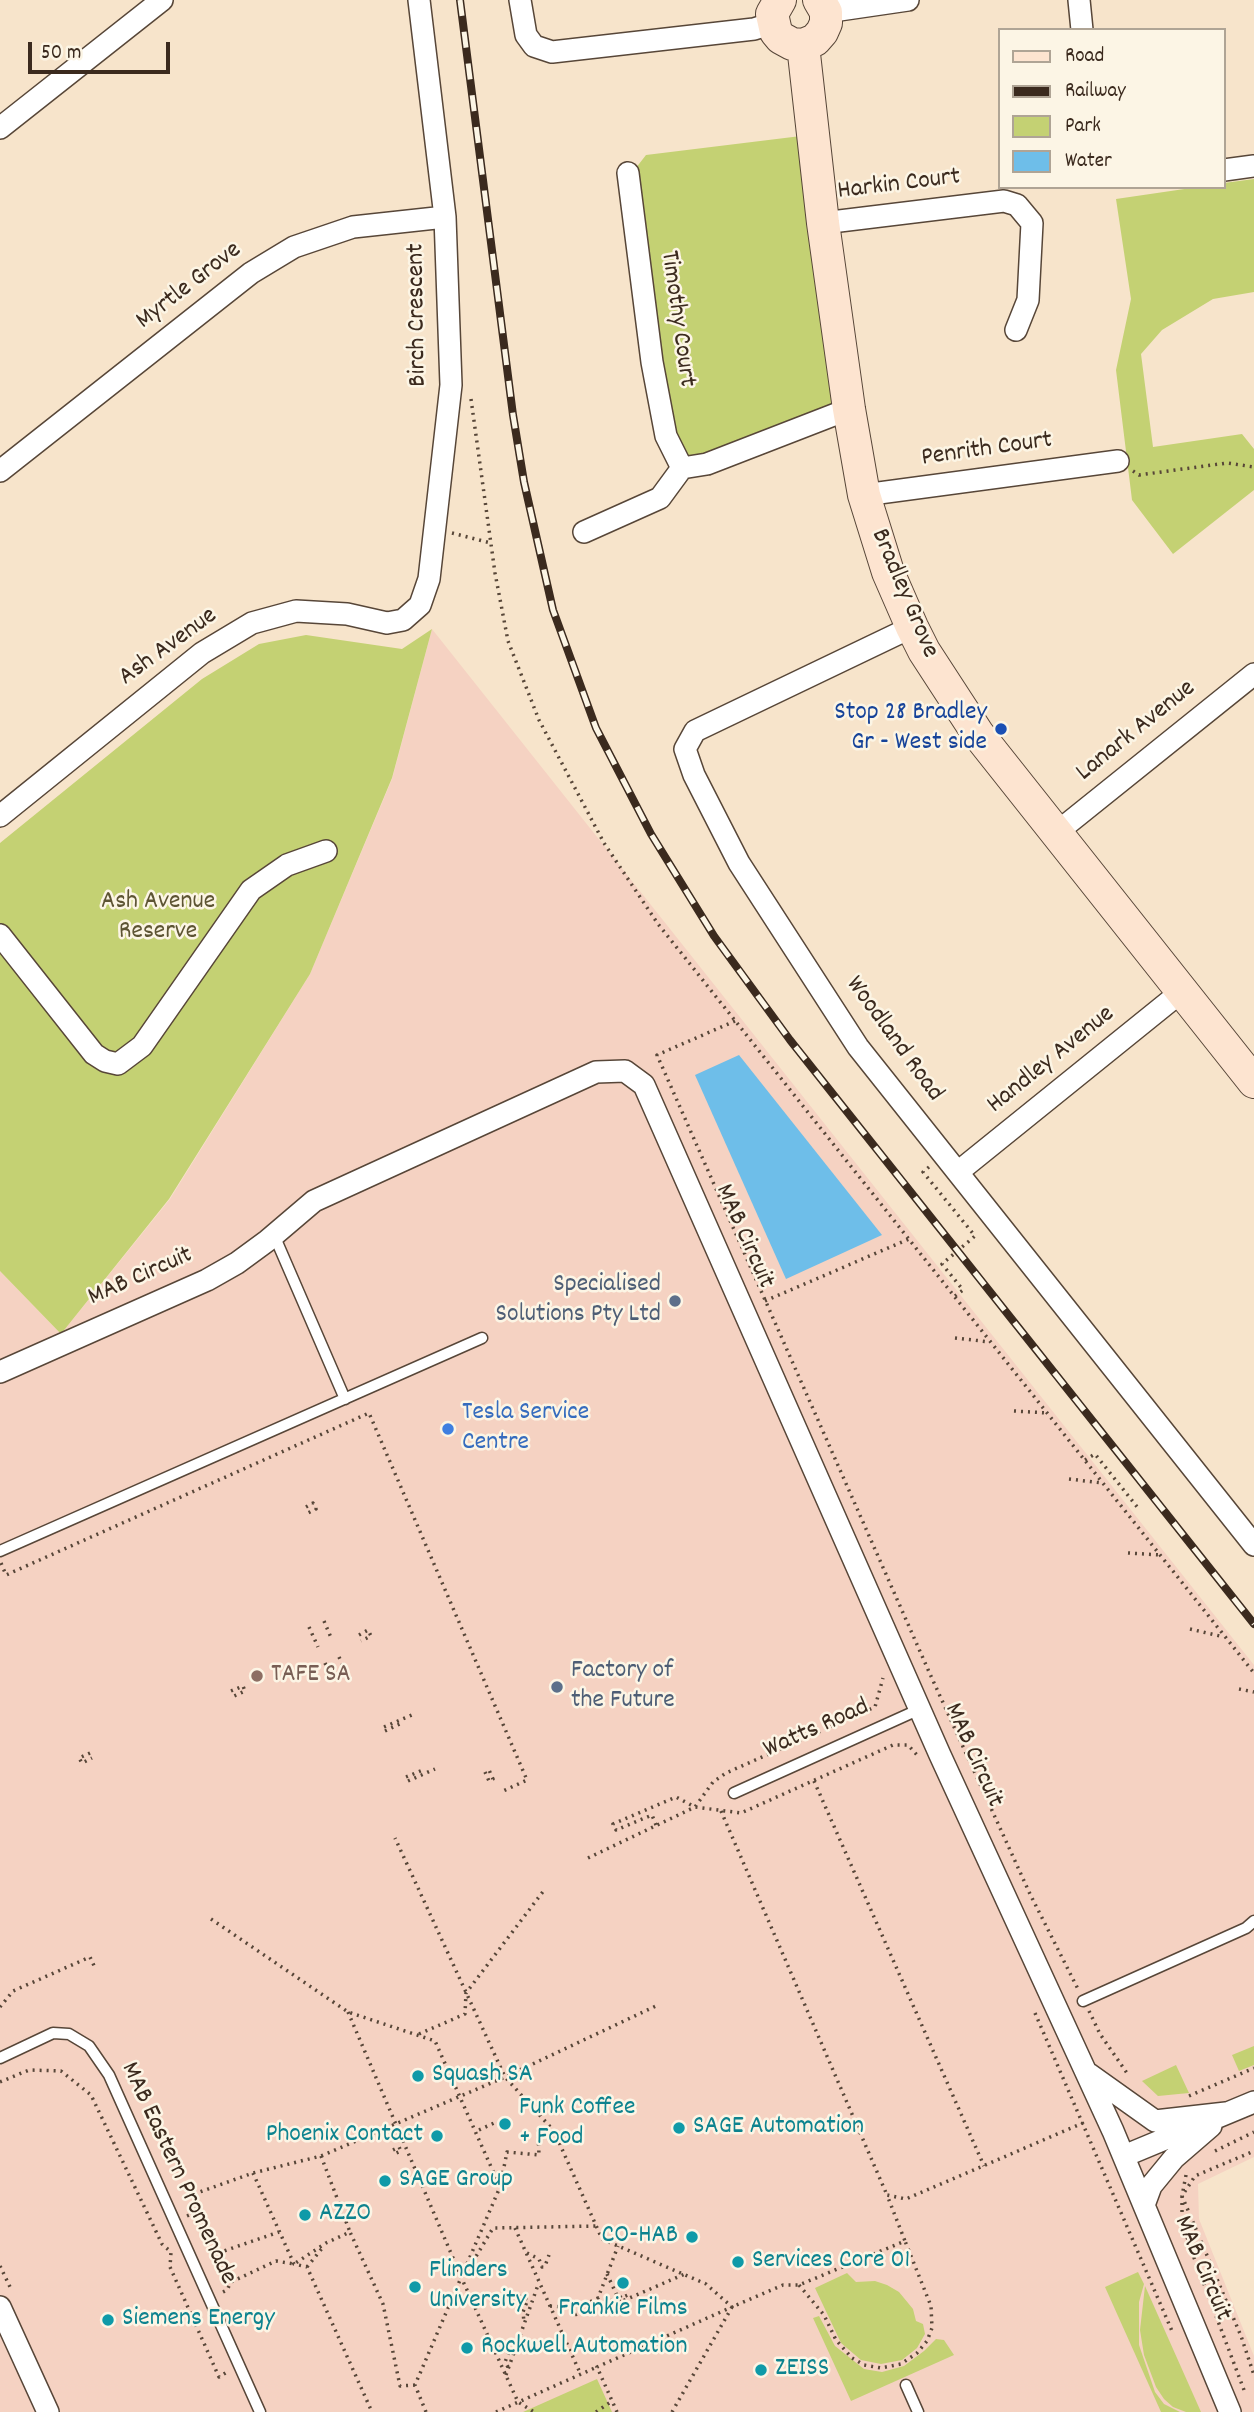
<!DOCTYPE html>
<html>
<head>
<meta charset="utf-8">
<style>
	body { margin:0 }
	#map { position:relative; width:1254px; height:2412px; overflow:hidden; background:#f7e4cb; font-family:Dekko,sans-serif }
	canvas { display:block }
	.legend { position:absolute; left:998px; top:28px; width:228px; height:161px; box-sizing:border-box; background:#fcf5e5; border:2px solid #afa495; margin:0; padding:9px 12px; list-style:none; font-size:21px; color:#3b2a1e }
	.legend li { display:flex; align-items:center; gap:14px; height:35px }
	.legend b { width:35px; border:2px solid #afa495 }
	.scale { position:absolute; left:28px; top:42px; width:142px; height:32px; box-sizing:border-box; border:4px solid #3b2a1e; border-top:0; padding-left:9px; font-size:21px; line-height:24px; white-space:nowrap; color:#3b2a1e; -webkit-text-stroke:5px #fcf5e5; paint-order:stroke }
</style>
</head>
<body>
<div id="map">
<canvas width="1254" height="2412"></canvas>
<ul class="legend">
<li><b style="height:9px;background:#fde4d0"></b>Road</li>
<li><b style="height:9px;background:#3b2a1e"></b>Railway</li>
<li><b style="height:19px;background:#c4d173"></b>Park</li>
<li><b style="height:19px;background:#6ebee9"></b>Water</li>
</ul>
<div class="scale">50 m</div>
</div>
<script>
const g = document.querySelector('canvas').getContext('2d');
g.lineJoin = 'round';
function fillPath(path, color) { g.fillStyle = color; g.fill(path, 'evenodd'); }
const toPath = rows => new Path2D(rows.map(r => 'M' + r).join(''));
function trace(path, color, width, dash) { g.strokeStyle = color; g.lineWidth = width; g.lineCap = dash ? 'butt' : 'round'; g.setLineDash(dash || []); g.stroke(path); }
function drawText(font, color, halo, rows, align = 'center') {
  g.font = font + ' Dekko,sans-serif'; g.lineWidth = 5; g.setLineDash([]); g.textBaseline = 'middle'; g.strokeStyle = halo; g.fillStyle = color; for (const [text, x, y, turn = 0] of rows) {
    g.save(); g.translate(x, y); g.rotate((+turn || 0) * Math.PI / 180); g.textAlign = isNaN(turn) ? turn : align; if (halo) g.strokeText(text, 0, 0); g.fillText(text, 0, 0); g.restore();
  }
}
fillPath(toPath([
	[432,629,1254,1665,1254,2157,1198,2184,1199,2219,1254,2356,1254,2412,0,2412,0,1271,61,1334,170,1199,310,974,392,779]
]), '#f5d2c2');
fillPath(toPath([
	[801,136,834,407,684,464,670,434,632,173,646,155],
	[1254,179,1254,292,1213,299,1162,330,1141,354,1153,447,1242,434,1254,449,1254,490,1173,554,1132,500,1116,370,1131,299,1116,199,1198,187,1224,187,1224,183],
	[432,629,392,778,310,974,169,1199,61,1334,0,1271,0,843,202,679,259,644,306,635,402,649],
	[1254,2046,1254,2065,1239,2071,1232,2055],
	[1176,2065,1189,2093,1158,2096,1142,2081],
	[1138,2272,1144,2284,1139,2302,1139,2345,1155,2392,1164,2404,1180,2412,1161,2412,1105,2287],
	[847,2273,856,2282,875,2281,887,2285,899,2292,913,2309,916,2321,923,2324,925,2334,917,2348,902,2360,881,2364,861,2360,841,2343,815,2288],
	[1145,2286,1201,2412,1186,2412,1173,2407,1164,2399,1156,2387,1144,2355,1140,2330],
	[819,2316,835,2346,864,2369,882,2372,904,2366,924,2351,936,2339,944,2340,954,2355,851,2401,813,2318],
	[597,2379,612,2412,523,2412]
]), '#c4d173');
fillPath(toPath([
	[739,1055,882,1235,786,1279,695,1075]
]), '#6ebee9');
const lane = toPath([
	[274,1235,345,1399],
	[0,1551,482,1338],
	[734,1793,920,1709],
	[1083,2001,1246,1928,1254,1921],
	[0,2058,53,2033,69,2034,89,2046,109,2075,260,2412],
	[906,2385,918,2412]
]);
const street = toPath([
	[520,0,526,35,534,46,552,52,754,29,773,23],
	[1079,0,1082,30],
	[826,12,908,0],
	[0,128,162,0],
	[1224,170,1254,166],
	[628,173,652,362,666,436,682,468,707,464,849,409],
	[823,223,1004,201,1017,205,1032,223,1028,300,1016,330],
	[0,471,251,273,294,247,353,227,445,217],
	[864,495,1118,461],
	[584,532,660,498,682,468],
	[912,627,695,731,685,749,694,775,739,863,858,1047,1254,1545],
	[0,816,202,653,252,623,296,611,347,614,387,623,403,620,420,605,429,579,451,385,445,217,419,0],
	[1056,833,1254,674],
	[0,935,94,1054,105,1061,118,1064,142,1046,251,890,287,865,326,851],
	[958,1172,1181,992],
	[0,1372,207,1280,237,1263,267,1241,314,1201,596,1072,625,1071,644,1085,940,1755,1113,2131,1230,2412],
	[1089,2074,1155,2121,1226,2113],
	[1124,2156,1254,2102],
	[1144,2205,1151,2186,1174,2158,1211,2126],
	[0,2307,48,2412]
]);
const secondary = toPath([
	[780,0,772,14,776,32,781,38,792,44,803,45,815,40,822,32,826,23,826,12,819,0],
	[803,45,823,223,849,409,864,495,888,572,912,627,924,651,978,734,1254,1082]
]);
trace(lane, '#574638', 13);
trace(street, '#574638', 24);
trace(secondary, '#574638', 34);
trace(toPath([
	[471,399,495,573,508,641,539,720,604,843,658,924,686,959,1254,1673],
	[1133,471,1139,475,1227,463,1254,467],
	[452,533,491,543],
	[735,1021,657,1055,930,1674,1030,1894,1078,1989],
	[929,1167,923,1172,975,1236,942,1264,963,1290,955,1296],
	[765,1301,909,1239],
	[955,1338,990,1342],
	[1014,1411,1048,1413],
	[1085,1460,1095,1454,1138,1508],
	[1069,1479,1102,1483],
	[306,1507,313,1503,316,1509,306,1514],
	[1128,1553,1161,1555],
	[1,1563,6,1575,369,1413,527,1780,501,1792],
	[324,1621,332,1640],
	[309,1627,318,1647],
	[1190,1629,1224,1637],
	[359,1635,368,1630,371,1636,361,1641],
	[339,1657,347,1675],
	[325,1663,333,1682],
	[1239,1689,1254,1692],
	[231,1691,243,1686,245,1691,234,1696],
	[384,1727,412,1715],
	[385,1731,402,1723],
	[90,1753,79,1758,82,1763,92,1758],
	[485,1772,489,1781,493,1779,489,1770],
	[406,1777,423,1770],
	[408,1781,435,1769],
	[814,1781,984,2166],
	[721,1811,887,2195],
	[656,1825,652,1815,616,1830,613,1824,676,1797,695,1807,741,1813,893,1745,908,1745,917,1755],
	[588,1858,695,1807,713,1782,726,1773,875,1707,883,1678],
	[211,1919,348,2012,435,2041,500,2187],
	[0,2007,13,1991,90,1957,96,1970],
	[1089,2011,1100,2034,1129,2076],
	[348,2012,462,2279,518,2402,534,2412],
	[1035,2013,1172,2331],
	[419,2034,465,2014,466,1993,545,1889],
	[0,2082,29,2070,61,2071,91,2095,162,2244,171,2252,170,2267,219,2377,227,2372],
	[1189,2096,1254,2068],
	[479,2130,494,2123],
	[393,2150,399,2147,401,2151,394,2154],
	[1215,2151,1254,2132],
	[321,2156,350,2232],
	[253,2173,294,2264,307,2267,372,2412],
	[1186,2175,1182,2196,1241,2336,1254,2375],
	[194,2194,253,2173,321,2156,505,2077,395,1838],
	[187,2216,201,2210],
	[515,2228,581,2375],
	[218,2253,279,2232],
	[527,2253,539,2259,542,2267,545,2266,549,2255],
	[0,2266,11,2289],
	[307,2267,323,2247],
	[469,2268,493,2228,598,2226],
	[607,2274,620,2302,685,2274],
	[799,2285,824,2315,836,2340,852,2358,864,2365,881,2368,901,2364,917,2353,927,2341,932,2328,931,2306,905,2241],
	[223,2292,227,2290,231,2282,276,2261,294,2264,326,2243,350,2232,383,2304,400,2386,415,2385],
	[519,2296,528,2299,523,2312,524,2322],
	[620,2296,621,2298,630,2294],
	[550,2306,577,2308,598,2298,618,2246],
	[575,2315,591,2307,598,2298,619,2302],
	[508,2367,505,2362,510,2350],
	[506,2375,538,2285],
	[1244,2390,1190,2247,1182,2220,1182,2196,1195,2176,1254,2151],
	[426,2412,415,2385,500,2187,507,2152,539,2155,538,2131,553,2131],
	[496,2412,597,2367],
	[596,2412,612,2401],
	[617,2412,597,2367,732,2307,706,2284,602,2239,554,2131,505,2077,658,2005],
	[672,2412,732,2307,783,2285,799,2285,905,2241,887,2195,906,2199,1083,2123]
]), '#574638', 3.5, [2, 5]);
trace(lane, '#fff', 10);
trace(street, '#fff', 21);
trace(secondary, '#fde4d0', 32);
const rail = toPath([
	[460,0,513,415,524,482,553,610,596,728,651,834,714,936,790,1040,1254,1624]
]);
trace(rail, '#3b2a1e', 8);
trace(rail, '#fcf5e5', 5, [16]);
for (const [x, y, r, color] of [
	[1001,729,7,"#1a4fb4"],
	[675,1301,7,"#5c6f8a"],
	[448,1429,7,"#3f7fe0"],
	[257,1676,7,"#8d6e63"],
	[557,1687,7,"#5c6f8a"],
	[418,2076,7,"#0f9aa8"],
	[505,2124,7,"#0f9aa8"],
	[679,2128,7,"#0f9aa8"],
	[437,2136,7,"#0f9aa8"],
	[385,2181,7,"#0f9aa8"],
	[305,2215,7,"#0f9aa8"],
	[692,2237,7,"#0f9aa8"],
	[738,2262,7,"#0f9aa8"],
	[623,2283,7,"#0f9aa8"],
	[415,2287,7,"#0f9aa8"],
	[108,2320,7,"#0f9aa8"],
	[467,2348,7,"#0f9aa8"],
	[761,2370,7,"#0f9aa8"]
]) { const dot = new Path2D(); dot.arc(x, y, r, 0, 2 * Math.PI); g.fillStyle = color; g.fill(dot); trace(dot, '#fcf5e5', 2.5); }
drawText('26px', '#3b2a1e', '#fcf5e5', [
	["Harkin Court",899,186,-7],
	["Myrtle Grove",190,287,-38],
	["Birch Crescent",419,315,-91],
	["Timothy Court",676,319,82],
	["Penrith Court",987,451,-8],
	["Bradley Grove",903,594,67],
	["Ash Avenue",169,648,-36],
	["Lanark Avenue",1137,732,-39],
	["Woodland Road",893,1040,54],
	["Handley Avenue",1052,1061,-39],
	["MAB Circuit",743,1237,66],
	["MAB Circuit",141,1278,-24],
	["Watts Road",817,1730,-24],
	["MAB Circuit",972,1756,66],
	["MAB Eastern Promenade",177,2174,65],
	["MAB Circuit",1201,2269,67]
]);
drawText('26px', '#164399', '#fcf5e5', [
	["Stop 28 Bradley",987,714],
	["Gr - West side",987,744]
], 'right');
drawText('26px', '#5d5433', '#fcf5e5', [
	["Ash Avenue",158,903],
	["Reserve",158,933]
]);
drawText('26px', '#4e5e75', '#fcf5e5', [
	["Specialised",661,1286],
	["Solutions Pty Ltd",661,1316],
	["Factory of",571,1672,"left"],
	["the Future",571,1702,"left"]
], 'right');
drawText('26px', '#366cbe', '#fcf5e5', [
	["Tesla Service",462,1414],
	["Centre",462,1444]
], 'left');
drawText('26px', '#785e54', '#fcf5e5', [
	["TAFE SA",271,1676]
], 'left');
drawText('26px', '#0d838f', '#fcf5e5', [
	["Squash SA",432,2076],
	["Funk Coffee",519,2109],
	["+ Food",519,2139],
	["SAGE Automation",693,2128],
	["Phoenix Contact",423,2136,"right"],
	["SAGE Group",399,2181],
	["AZZO",319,2215],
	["CO-HAB",678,2237,"right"],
	["Services Core 01",752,2262],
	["Flinders",429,2272],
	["University",429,2302],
	["Frankie Films",623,2310,"center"],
	["Siemens Energy",122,2320],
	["Rockwell Automation",481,2348],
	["ZEISS",775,2370]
], 'left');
</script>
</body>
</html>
